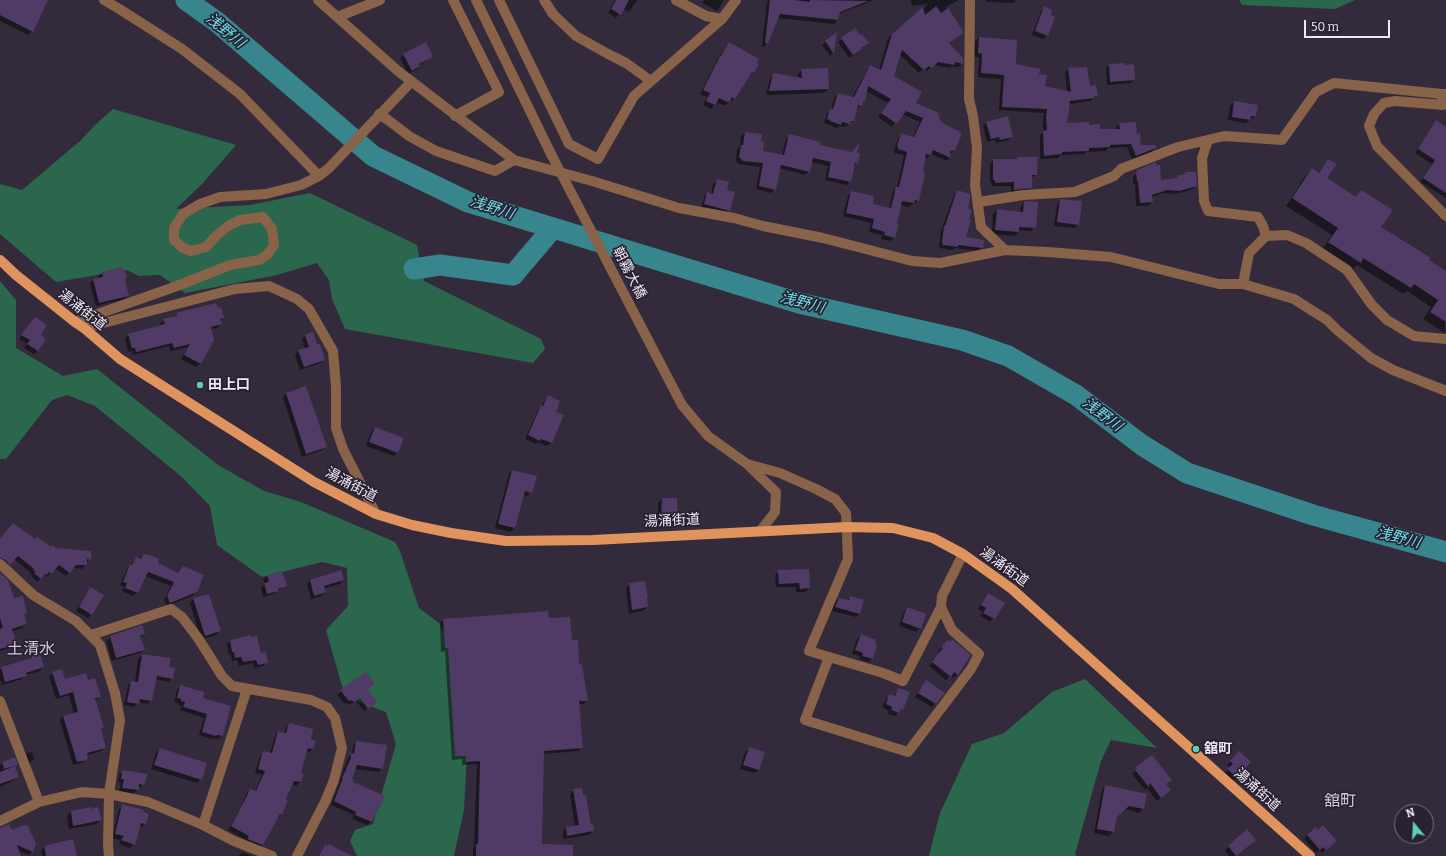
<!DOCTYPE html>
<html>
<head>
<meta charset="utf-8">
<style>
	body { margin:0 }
	#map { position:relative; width:1446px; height:856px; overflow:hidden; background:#332b3b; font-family:Bitter,serif }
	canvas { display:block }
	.north { position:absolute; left:1394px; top:804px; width:40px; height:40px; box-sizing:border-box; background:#292131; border:1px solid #78717f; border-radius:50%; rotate:342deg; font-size:11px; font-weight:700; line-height:16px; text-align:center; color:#eee9f4 }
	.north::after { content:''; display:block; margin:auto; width:14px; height:18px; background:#5eceb8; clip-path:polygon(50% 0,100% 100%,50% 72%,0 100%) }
	.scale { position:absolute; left:1304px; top:20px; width:86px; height:18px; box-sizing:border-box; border:2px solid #eee9f4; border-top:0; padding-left:5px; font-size:12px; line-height:14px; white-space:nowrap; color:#eee9f4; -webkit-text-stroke:3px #292131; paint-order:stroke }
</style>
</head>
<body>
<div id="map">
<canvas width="1446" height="856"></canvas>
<div class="north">N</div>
<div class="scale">50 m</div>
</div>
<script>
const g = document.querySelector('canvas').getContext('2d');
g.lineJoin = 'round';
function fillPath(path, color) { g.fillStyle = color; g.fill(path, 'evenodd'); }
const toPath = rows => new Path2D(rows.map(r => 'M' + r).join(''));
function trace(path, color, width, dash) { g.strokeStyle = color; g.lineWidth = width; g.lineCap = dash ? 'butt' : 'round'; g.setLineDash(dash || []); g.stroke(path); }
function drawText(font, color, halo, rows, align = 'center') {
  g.font = font + ' Bitter,"Noto Sans JP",serif'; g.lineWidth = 3.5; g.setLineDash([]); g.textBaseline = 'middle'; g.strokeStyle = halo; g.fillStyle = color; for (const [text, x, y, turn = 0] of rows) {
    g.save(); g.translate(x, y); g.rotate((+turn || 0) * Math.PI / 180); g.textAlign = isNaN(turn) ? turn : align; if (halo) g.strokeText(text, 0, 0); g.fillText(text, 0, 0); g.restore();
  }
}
fillPath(toPath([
	[1239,0,1355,0,1335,9,1242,5],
	[113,109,236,145,202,184,176,209,250,205,310,193,417,245,424,281,541,339,545,349,533,363,345,329,332,299,329,280,317,263,277,275,185,293,160,275,139,276,127,270,56,282,0,234,0,184,22,190,80,141,96,124],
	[0,281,16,300,16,348,63,376,97,369,218,465,264,491,301,502,395,542,400,551,419,608,439,623,450,644,467,754,464,810,454,856,357,856,350,841,355,830,373,824,396,744,386,712,351,699,342,686,326,630,348,606,347,568,322,562,262,577,217,545,210,506,182,477,95,406,67,395,52,400,6,459,0,459],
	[1085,679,1157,748,1111,740,1101,761,1075,854,1076,856,929,856,940,813,972,744,1004,733,1052,692]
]), '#2b674c');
fillPath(toPath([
	[0,0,47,0,32,31,28,35,0,21],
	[615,0,637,0,629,12,623,9,616,18,608,13],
	[704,0,724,0,717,11,702,3],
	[769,0,796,1,796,0,874,0,838,14,837,20,834,24,777,18,768,43,764,47,762,47,767,2],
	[911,0,959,0,946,7,962,31,948,43,962,64,958,67,952,66,950,68,933,65,927,71,924,69,919,73,900,55,893,76,914,103,937,120,954,150,950,154,950,157,947,161,931,154,927,158,924,158,918,200,909,207,900,205,894,238,890,241,881,239,882,235,869,232,871,223,843,216,848,196,852,192,872,205,889,208,893,191,897,188,904,155,894,153,895,150,894,150,898,138,901,134,913,137,920,122,902,114,892,127,878,117,888,103,866,91,864,101,857,109,856,109,853,121,845,127,839,126,837,128,824,123,827,113,831,110,834,98,838,94,852,98,867,70,870,66,879,70,888,38,928,4,912,6],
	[986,0,1016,0,1013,3,986,2],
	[1044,8,1047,35,1043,39,1032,35,1041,11],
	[854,30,867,43,857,53,849,58,838,42],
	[836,34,833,53,830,56,822,45],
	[979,38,1014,65,1038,74,1044,87,1067,92,1065,72,1069,68,1089,87,1097,95,1090,101,1069,104,1065,124,1088,126,1100,130,1116,130,1116,127,1120,124,1136,135,1140,146,1155,148,1151,152,1132,159,1127,147,1108,148,1106,151,1086,152,1084,154,1060,155,1058,158,1040,159,1040,135,1043,132,1043,121,1044,113,999,110,1001,79,978,77,979,57,974,57,975,41],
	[729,43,758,64,731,102,729,101,725,105,723,105,716,102,711,109,703,105,707,97,700,94,717,60],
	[404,55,432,56,428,60,419,65,419,66,416,70,408,74,400,58],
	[1110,65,1134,80,1131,83,1107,85,1106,68],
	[802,70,828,89,824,93,766,95,770,78,774,74,798,78,798,74],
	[1234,102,1255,116,1246,123,1228,120,1230,106],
	[987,122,1012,136,1008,140,996,143,995,140,987,142,983,126],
	[1436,122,1446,128,1446,198,1420,182,1432,164,1415,153],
	[745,133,760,143,762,152,782,156,786,139,790,135,819,145,856,153,857,163,853,167,850,181,847,185,825,180,828,166,811,162,809,171,805,175,779,168,775,189,771,193,756,189,760,167,739,164,736,161,737,149,740,147,741,136],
	[1018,158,1036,175,1031,178,1031,188,1027,191,1011,193,1011,186,992,186,992,183,990,183,990,164,994,160,1015,160],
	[1329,160,1325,178,1380,228,1446,272,1445,333,1423,319,1431,307,1407,291,1403,294,1357,265,1353,269,1322,249,1332,235,1286,206,1305,176,1312,169,1318,173],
	[1138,171,1160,181,1176,179,1186,173,1196,186,1192,190,1175,194,1163,193,1152,197,1152,202,1148,206,1136,206,1135,184,1133,184,1133,177],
	[717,180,726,191,729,210,725,214,701,208,704,197,707,193,711,194,713,184],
	[957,191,967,209,965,238,982,247,978,251,955,248,953,250,939,248,941,231,954,195],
	[1060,200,1078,225,1075,228,1054,226,1057,204],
	[1024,202,1035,227,1031,231,1018,230,1018,232,1015,236,992,234,993,214,997,210,1020,212,1021,206],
	[121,268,126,278,124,280,128,296,125,299,96,306,90,283,94,280,99,278,98,276,102,273],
	[177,314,223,318,220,321,221,324,217,328,210,329,213,340,200,364,196,367,181,359,188,347,170,351,169,346,133,355,132,351,128,352,125,338,129,335,161,326,160,324,164,320,173,318],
	[35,318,39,336,37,351,34,354,24,348,27,344,19,339],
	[306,335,324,360,320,363,300,370,295,355,299,351,305,349,302,339],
	[286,393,326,447,322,450,302,457,283,397],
	[548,396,554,412,563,416,551,443,547,446,537,442,536,444,525,439,538,410],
	[375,428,398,452,394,456,366,446,371,432],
	[512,471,531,492,527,496,523,495,514,528,511,532,495,528,509,474],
	[662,499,677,519,673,523,661,523,661,521,658,521,658,503],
	[0,540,35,541,51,549,90,559,82,569,72,568,66,576,55,568,47,577,45,575,37,582,32,577,33,576,30,574,31,573,14,559,9,565,0,557],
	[143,555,156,564,196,592,192,596,167,606,164,600,171,586,145,576,137,592,133,596,122,591,124,587,120,585,127,569,136,558,139,559],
	[779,571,809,588,805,592,796,592,796,587,776,587,775,575],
	[281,572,285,586,274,594,263,597,261,588,265,584,263,580,267,576],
	[0,574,14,599,26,612,23,615,26,624,22,628,12,631,16,644,12,647,0,651],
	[343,580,340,584,324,588,325,592,321,596,311,599,307,584,310,581],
	[630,584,646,599,647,607,643,611,629,613,626,588],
	[91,588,92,614,88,618,76,611,87,592],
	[988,594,1003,604,990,622,980,616,983,612,978,609],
	[850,597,859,614,856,617,832,611,835,602,839,599,847,601],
	[193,599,220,631,216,635,201,639,190,603],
	[907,608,920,628,916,632,899,626,904,612],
	[548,619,571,641,587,700,584,704,579,704,582,747,578,751,543,754,541,845,572,856,473,856,473,848,474,847,477,764,462,765,462,759,452,760,445,651,441,652,440,623,443,620],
	[144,634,140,638,144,650,140,653,112,661,107,643,107,640,111,637],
	[861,636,874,645,872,659,868,662,859,659,860,656,852,654,857,639],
	[230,641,260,654,267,662,263,666,254,668,253,663,239,666,237,660,232,661,231,655,229,655,227,644],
	[944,644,970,656,957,675,954,678,950,676,946,680,929,666,940,653,938,651],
	[142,655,168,667,172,678,169,682,155,679,151,700,147,704,138,702,134,707,124,705,128,685,132,682,135,682,138,659],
	[32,657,43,667,40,671,25,675,22,679,2,685,0,679,0,670,2,668,28,660],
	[53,673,64,680,88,681,99,697,95,701,103,728,101,730,105,747,101,751,87,755,87,758,82,763,73,765,60,720,63,716,74,714,69,695,56,699,49,677],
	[365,673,367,690,372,706,364,711,356,701,349,705,347,703,345,704,337,695],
	[926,681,943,693,932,707,915,697],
	[180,686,201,699,222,736,218,739,213,738,211,739,199,735,204,718,180,710,182,706,178,705,178,703,174,702,177,690],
	[898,689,908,693,902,709,895,716,888,714,889,711,882,707,886,699,890,695,893,697],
	[289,724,310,740,313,749,309,752,306,752,300,773,300,782,296,786,291,784,282,814,278,818,277,818,262,845,258,848,244,843,246,840,228,830,242,805,246,794,250,790,255,792,262,775,255,773,260,756,264,752,270,754,275,736,278,732,284,733,286,728],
	[356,742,382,768,379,772,355,769,350,780,352,783,379,808,375,812,371,822,367,825,352,819,354,815,331,805,340,782,339,782,348,758,352,754,353,746],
	[749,748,759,770,755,773,740,769,745,752],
	[160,750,201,779,197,783,151,769,156,753],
	[32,752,34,759,30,763,26,764,24,757,27,753],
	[1239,752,1250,762,1233,781,1225,773,1230,768,1227,765],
	[14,759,16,764,14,767,18,777,14,780,0,787,0,766,2,763],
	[1137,768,1165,785,1166,794,1157,801,1147,788,1145,790,1132,774],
	[123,771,143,784,140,788,138,788,134,793,119,792,121,783,118,782,119,775],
	[1105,786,1146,795,1143,809,1139,813,1125,809,1116,817,1113,832,1109,836,1094,833,1102,790],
	[574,790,582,797,586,796,593,831,589,835,563,839,563,831,566,828,575,827,570,794],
	[123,805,145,824,142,827,139,827,134,844,130,848,119,844,121,840,112,838,119,809],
	[90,808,90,810,100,820,97,824,69,829,67,815,71,812],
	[0,829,12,832,32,851,29,855,18,851,20,856,0,856],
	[1247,830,1251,843,1235,856,1229,856,1225,850],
	[1318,831,1332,844,1322,853,1319,850,1316,853,1304,839,1307,835],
	[72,841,76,856,42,856,41,851,44,847],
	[242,852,252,856,239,856]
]), '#0007');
trace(toPath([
	[186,0,217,22,373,156,468,202,799,303,962,340,1008,356,1076,395,1142,445,1187,473,1313,515,1446,552],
	[414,269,440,265,513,275,553,228]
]), '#37868e', 21);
fillPath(toPath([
	[0,0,48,0,33,32,0,15],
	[616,0,629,0,621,15,611,9],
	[770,0,795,0,810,2,810,0,868,1,840,12,838,20,780,14,768,44,765,43],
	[936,6,941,13,948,8,963,31,963,33,949,43,963,58,963,64,955,62,955,65,938,62,932,68,929,66,924,70,902,50,894,76,922,92,916,103,939,113,938,116,940,116,939,120,942,121,942,123,961,132,960,133,962,134,955,150,950,151,951,158,933,150,931,155,926,154,923,172,925,173,919,201,915,200,914,203,902,201,897,223,899,224,895,238,884,235,885,232,872,228,874,219,846,213,851,191,874,196,873,204,891,208,896,187,899,187,907,152,898,149,898,147,897,146,901,133,914,137,923,118,906,111,897,124,881,113,891,99,868,86,865,102,863,101,862,106,858,105,854,121,851,121,850,124,842,122,841,125,830,121,830,120,827,119,830,108,833,109,838,93,854,97,870,65,881,70,892,34,923,7,925,15],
	[1044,6,1052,10,1051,15,1055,17,1048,36,1035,31],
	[855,28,860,35,862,34,869,43,861,48,862,49,853,55,841,38],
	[837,32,834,54,825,41],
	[979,37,1017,40,1016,64,1040,69,1039,74,1047,75,1045,86,1071,92,1068,68,1087,67,1090,86,1096,85,1098,96,1094,96,1095,98,1070,101,1067,123,1089,122,1089,125,1100,124,1100,129,1120,129,1119,123,1136,122,1137,134,1140,133,1141,145,1156,145,1156,148,1136,156,1131,144,1110,145,1110,147,1089,148,1089,151,1062,152,1062,154,1044,156,1043,131,1047,130,1046,116,1047,109,1002,107,1004,75,981,73,982,54,978,53],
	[426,42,433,57,419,64,420,66,412,71,403,54],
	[729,42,759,59,757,63,759,64,754,73,752,72,735,99,732,97,730,102,728,101,727,102,719,98,715,105,706,101,710,93,703,90,720,56,721,56],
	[1125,63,1125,65,1134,64,1135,80,1110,82,1109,64],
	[828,68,829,89,769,91,773,73,802,78,801,69],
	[1234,101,1258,105,1256,116,1251,116,1250,120,1232,117],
	[1008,116,1013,137,1000,140,999,137,991,139,986,122],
	[1436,120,1446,127,1446,193,1423,178,1435,160,1418,149],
	[745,132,762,134,761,142,764,142,763,151,784,155,789,134,821,142,820,145,852,152,860,142,857,153,860,153,858,164,855,163,851,182,828,177,831,162,813,158,810,172,781,165,776,190,759,186,763,163,743,161,739,157,741,145,743,145],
	[1017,157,1038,157,1037,175,1032,175,1032,188,1014,190,1014,182,995,183,995,180,993,180,993,159,1017,159],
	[1328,159,1337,164,1327,178,1356,197,1361,190,1393,210,1381,227,1431,258,1429,260,1446,271,1446,322,1430,312,1438,300,1414,284,1411,288,1363,258,1361,263,1328,242,1338,228,1292,198,1312,168,1319,173],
	[1156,162,1156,165,1160,165,1161,180,1176,178,1179,175,1185,174,1185,172,1196,172,1197,186,1179,191,1167,190,1152,195,1153,202,1140,203,1138,181,1137,181,1136,172,1137,172,1137,170],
	[717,179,729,182,727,190,735,192,730,211,704,204,707,192,713,194],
	[957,190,970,194,970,199,968,208,972,210,969,219,971,220,966,237,984,240,983,248,958,245,958,247,943,245,942,242,944,226,945,226],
	[1060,199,1082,201,1079,225,1057,222],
	[1024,201,1038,202,1036,228,1019,227,1019,232,995,230,997,209,1023,212],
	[122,267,123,269,124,269,127,278,125,279,129,296,99,303,93,279,103,277,102,272],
	[216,303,218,308,221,307,224,318,220,319,222,324,211,327,214,340,201,364,184,355,190,344,174,348,172,343,136,352,135,348,132,348,128,334,165,324,163,319,177,316,176,313],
	[35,317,47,325,41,335,46,339,38,351,27,344,30,340,21,335],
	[313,332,317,344,320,344,325,360,304,367,298,350,309,347,305,335],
	[306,386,327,447,306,454,286,393],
	[548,395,560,401,556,412,564,415,552,443,541,439,540,441,528,435,541,405,543,406],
	[375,427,404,438,398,453,369,442],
	[512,470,537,476,532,493,525,491,515,528,498,524],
	[662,498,677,498,678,519,664,520,664,518,661,518],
	[13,523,35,539,37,537,51,547,52,545,56,548,91,551,91,560,87,559,87,565,76,565,70,573,59,565,51,574,49,572,47,575,45,574,41,579,34,573,36,572,33,570,34,569,18,556,10,565,4,559,0,558,0,539],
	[143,554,147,555,147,554,159,559,158,563,178,573,183,566,204,575,197,592,170,603,167,596,174,582,148,572,138,593,125,588,127,583,123,582,130,564,132,565,136,557,141,559],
	[809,569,810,588,800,589,799,583,779,584,778,570],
	[341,570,344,580,324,586,326,592,314,596,310,580],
	[282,571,287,586,278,589,279,591,267,594,264,583,269,582,267,575],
	[0,573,8,580,14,598,23,596,27,613,24,614,27,624,12,629,17,644,0,649,0,629,3,628,0,618],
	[645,581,648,598,647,598,648,607,632,610,629,583],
	[90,587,104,595,92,615,79,607],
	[988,593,1005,603,995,619,983,613,986,608,981,605],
	[209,594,221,631,205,636,193,598],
	[850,596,864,600,860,614,835,607,839,598,849,600],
	[907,607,926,614,921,629,902,622],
	[548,611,549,618,570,617,572,640,578,640,579,664,582,664,588,701,579,701,583,748,544,751,542,844,573,845,573,856,476,856,476,844,478,844,480,761,466,762,466,756,455,756,448,648,445,648,443,619],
	[142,625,145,634,140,636,145,650,116,658,110,636],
	[861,634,876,640,875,644,877,645,873,659,862,656,863,653,855,650],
	[251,635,251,637,257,636,261,653,266,652,268,663,258,665,256,660,243,662,241,657,235,658,234,652,232,652,230,640],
	[952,639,971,655,958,675,954,672,951,677,932,662,943,648,941,647,948,640,950,642],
	[40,653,44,667,26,673,27,676,5,682,1,667,32,658,31,656],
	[142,654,171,658,169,667,175,668,173,679,157,676,152,701,140,699,139,704,127,702,131,681,138,682],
	[62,669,65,679,86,673,88,680,95,678,101,697,95,698,104,728,101,729,106,748,87,753,88,758,87,759,87,760,77,762,63,716,78,712,73,692,60,696,52,672],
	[366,672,375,684,368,689,377,702,368,709,360,698,354,702,351,700,349,701,340,690],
	[926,680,945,693,936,704,918,693],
	[180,685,204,692,203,698,231,706,223,736,217,735,216,736,202,732,207,714,183,707,185,702,181,701,181,699,177,698],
	[898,688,910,692,903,710,901,709,899,713,891,710,892,707,886,704,889,694,895,696],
	[289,723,313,729,311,740,316,741,313,749,308,748,301,773,304,773,301,782,294,781,286,799,288,800,282,815,280,814,263,845,247,839,249,836,231,826,245,800,250,789,256,791,265,771,258,769,263,751,272,753,278,731,286,733],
	[356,741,387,745,383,769,357,765,352,779,354,780,353,782,385,796,380,808,378,808,372,822,355,815,356,812,334,801,343,778,342,778,351,758,351,753,354,754],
	[749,747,765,752,759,770,743,765],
	[160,748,207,763,202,780,154,765],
	[1239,751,1251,762,1237,778,1227,769,1233,764,1230,761],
	[1152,755,1172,780,1166,784,1171,790,1161,798,1150,783,1149,787,1135,770,1137,768,1136,767],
	[15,757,18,765,4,769,2,762],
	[15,766,19,777,0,784,0,772],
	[122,770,148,774,144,785,139,784,139,790,122,788,124,779,121,779],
	[1105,785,1147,794,1144,809,1129,806,1117,817,1114,832,1097,829],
	[582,788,583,795,586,795,591,824,593,824,594,831,567,836,566,827,579,825,573,789],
	[122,804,144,810,143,812,149,814,146,824,141,823,135,845,121,840,124,836,115,834],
	[91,807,91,809,98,807,102,820,73,826,71,811],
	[9,824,12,830,24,825,28,826,36,844,33,852,17,845,21,856,0,856,0,828],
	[1323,825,1337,841,1326,850,1323,847,1320,850,1307,835,1316,827,1318,830],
	[1247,829,1256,840,1236,856,1228,846],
	[73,839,77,856,46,856,44,846],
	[326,844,328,846,329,844,352,856,319,856]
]), '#503a66');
trace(toPath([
	[104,0,121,10,182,49,240,94,319,176],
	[318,0,398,71,514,160,592,181,679,208,734,218,763,226,823,238,912,261,940,263,1005,250,1048,252,1111,257,1219,284,1243,284,1294,299,1327,320,1337,330,1371,358,1393,370,1446,391],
	[453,0,499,92,455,116],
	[476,0,551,154],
	[499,0,569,144,598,159,634,96,722,19,736,0],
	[544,0,553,14,576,36,608,54,626,63,651,81],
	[676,0,706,16,722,19],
	[970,0,969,99,973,116,977,148,975,185,981,227,1005,250],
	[337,17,380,0],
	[1446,94,1442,94,1443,105,1395,101,1384,103,1374,114,1369,126,1377,146,1446,216],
	[379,114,388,120,409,136,436,151,495,171,514,160],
	[1208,140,1202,158,1204,201,1208,211,1258,217,1263,226,1266,236],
	[979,202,1023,195,1075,192,1114,176,1121,169,1178,147,1224,136,1282,140,1316,92,1334,83,1442,94],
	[1243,284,1249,253,1266,236,1287,235,1306,243,1347,270,1372,305,1387,320,1414,336,1446,339],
	[75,322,177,286,230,265,259,260,267,255,274,245,272,229,263,217,240,220,228,226,217,235,206,247,191,251,183,248,174,240,174,228,183,214,200,204,220,197,266,194,301,185,319,176,329,168,411,82],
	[84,328,235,289,269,286,297,299,309,309,333,351,336,387,336,428,343,449,376,514],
	[682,405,708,436,747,464,780,473,816,489,835,499,846,513,848,559,809,651,883,673,903,681,941,607,942,596,963,554],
	[748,465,776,492,775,512,761,530],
	[0,564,33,595,76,621,100,645,115,693,120,720,109,794,108,846,109,856],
	[91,635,171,609,182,617,198,638,222,676,232,686,311,700,327,707,335,718,342,748,334,780,325,802,297,856],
	[829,657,805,720,908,752,971,669,979,654,952,630,941,607],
	[0,701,39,802],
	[0,821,39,802,82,792,109,794,148,802,203,825,234,841,272,856],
	[203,825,247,689]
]), '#886249', 10);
trace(toPath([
	[0,260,16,275,75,322,84,328,120,359,314,482,376,514,412,525,451,533,506,541,593,540,847,527,893,528,933,538,963,554,1012,589,1310,856]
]), '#e0935d', 10);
trace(toPath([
	[551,154,682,405]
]), '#886249', 10);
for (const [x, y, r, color] of [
	[200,385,4,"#5eceb8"],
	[1196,749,4,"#5eceb8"]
]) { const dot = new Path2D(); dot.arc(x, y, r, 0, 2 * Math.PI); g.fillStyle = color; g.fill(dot); trace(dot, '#292131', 1.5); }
drawText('14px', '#eee9f4', '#292131', [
	["朝霧大橋",629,273,63],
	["湯涌街道",82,310,38],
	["湯涌街道",351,485,28],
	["湯涌街道",672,521,-3],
	["湯涌街道",1004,567,36],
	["湯涌街道",1257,790,42]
]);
drawText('bold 14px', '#eee9f4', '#292131', [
	["田上口",208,385],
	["舘町",1204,749]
], 'left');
drawText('italic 15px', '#6adfeb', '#292131', [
	["浅野川",225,31,39],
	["浅野川",492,208,18],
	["浅野川",802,303,15],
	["浅野川",1102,415,37],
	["浅野川",1398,538,15]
]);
drawText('16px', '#cfc6db', '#292131', [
	["土清水",31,650],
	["舘町",1340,802]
]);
</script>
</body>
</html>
